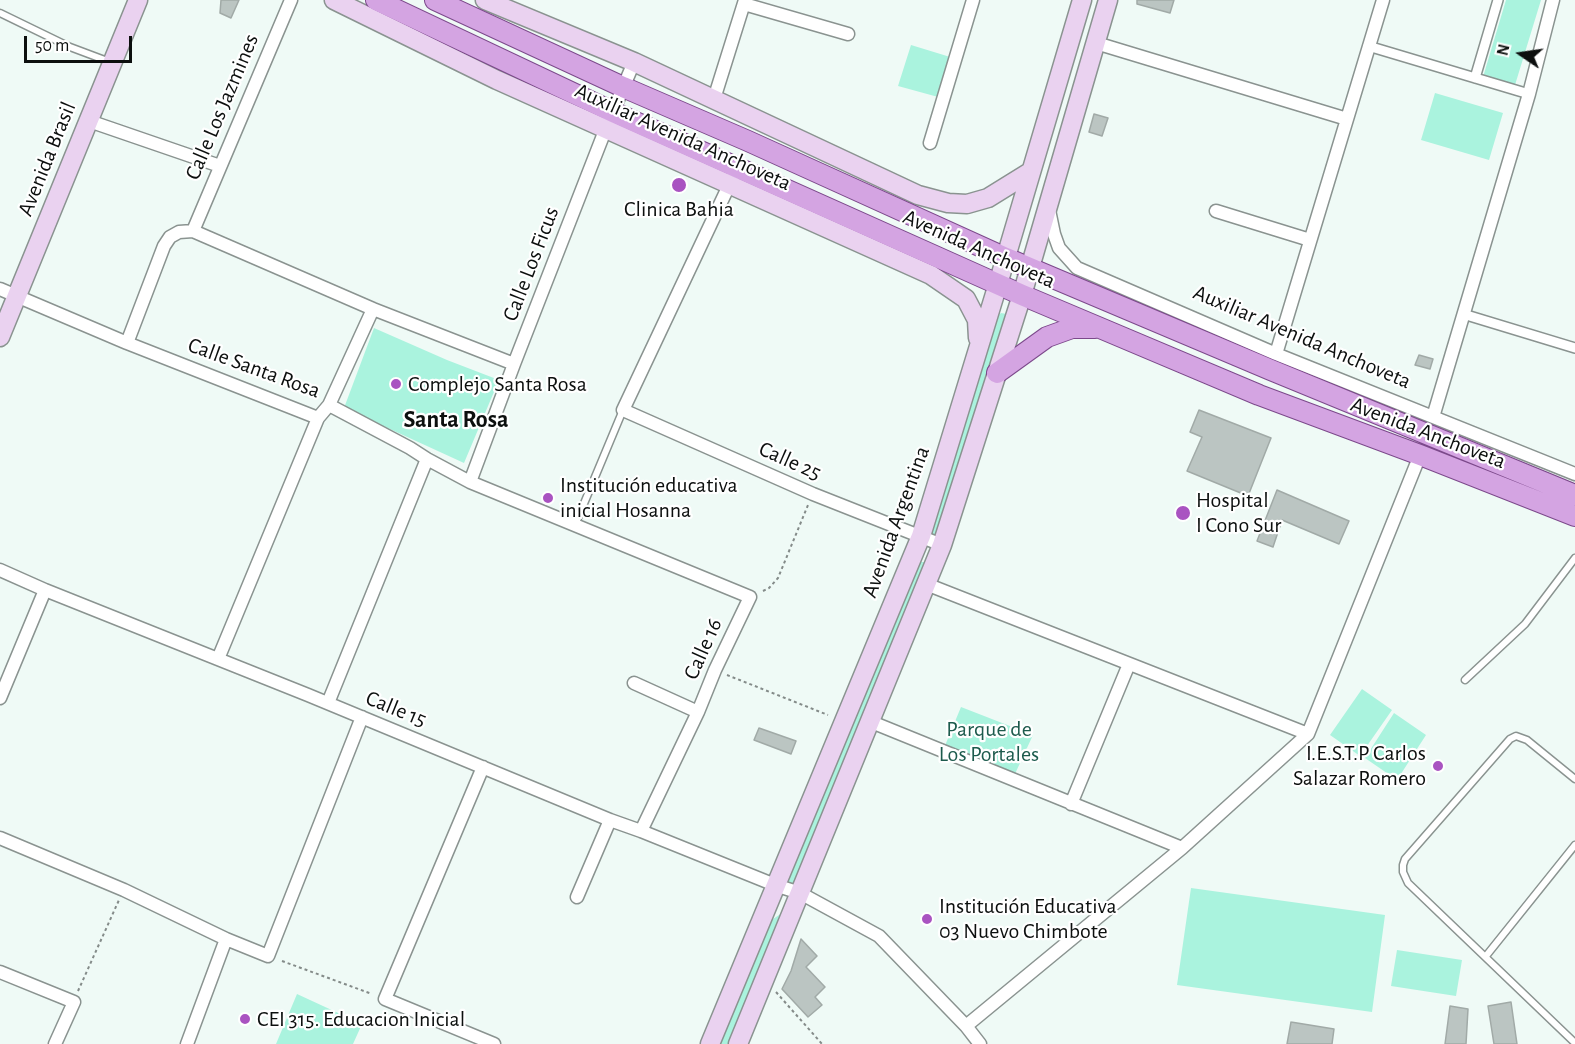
<!DOCTYPE html>
<html>
<head>
<meta charset="utf-8">
<style>
	body { margin:0 }
	#map { position:relative; width:1575px; height:1044px; overflow:hidden; background:#effaf6; font-family:"Alegreya Sans",sans-serif }
	canvas { display:block }
	.north { position:absolute; left:1491px; top:24px; width:60px; height:60px; -webkit-text-stroke:4px #fff; paint-order:stroke; rotate:283deg; font-size:16px; font-weight:700; line-height:24px; text-align:center; color:#0c0f0e }
	.north::after { content:''; display:block; margin:auto; width:21px; height:27px; background:#0c0f0e; clip-path:polygon(50% 0,100% 100%,50% 72%,0 100%) }
	.scale { position:absolute; left:24px; top:36px; width:108px; height:27px; box-sizing:border-box; border:3px solid #0c0f0e; border-top:0; padding-left:8px; font-size:18px; line-height:21px; white-space:nowrap; color:#0c0f0e; -webkit-text-stroke:4px #fff; paint-order:stroke }
</style>
</head>
<body>
<div id="map">
<canvas width="1575" height="1044"></canvas>
<div class="north">N</div>
<div class="scale">50 m</div>
</div>
<script>
const g = document.querySelector('canvas').getContext('2d');
g.lineJoin = 'round';
function fillPath(path, color) { g.fillStyle = color; g.fill(path, 'evenodd'); }
const toPath = rows => new Path2D(rows.map(r => 'M' + r).join(''));
function trace(path, color, width, dash) { g.strokeStyle = color; g.lineWidth = width; g.lineCap = dash ? 'butt' : 'round'; g.setLineDash(dash || []); g.stroke(path); }
function drawText(font, color, halo, rows, align = 'center') {
  g.font = font + ' "Alegreya Sans",sans-serif'; g.lineWidth = 4.5; g.setLineDash([]); g.textBaseline = 'middle'; g.strokeStyle = halo; g.fillStyle = color; for (const [text, x, y, turn = 0] of rows) {
    g.save(); g.translate(x, y); g.rotate((+turn || 0) * Math.PI / 180); g.textAlign = isNaN(turn) ? turn : align; if (halo) g.strokeText(text, 0, 0); g.fillText(text, 0, 0); g.restore();
  }
}
fillPath(toPath([
	[1506,0,1541,0,1515,85,1483,77],
	[911,45,960,60,949,100,898,86],
	[1435,93,1503,113,1489,160,1421,140],
	[1001,313,1007,314,937,540,932,537,929,529,993,320],
	[374,328,447,360,499,380,464,463,344,408],
	[916,562,925,562,931,571,792,890,787,881],
	[1362,689,1392,710,1360,756,1330,735],
	[961,707,1033,735,1014,776,944,748],
	[1394,713,1426,735,1397,780,1365,758],
	[1191,888,1385,915,1372,1012,1177,985],
	[782,913,738,1044,719,1044,770,921],
	[1397,950,1462,960,1456,996,1391,986],
	[297,994,362,1024,353,1044,276,1044]
]), '#aaf3de');
const building = toPath([
	[221,0,239,0,231,18,220,13,221,0],
	[1137,0,1174,0,1170,13,1137,4,1137,0],
	[1094,114,1108,118,1102,136,1089,132,1094,114],
	[1419,355,1433,359,1430,369,1415,365,1419,355],
	[1199,410,1271,438,1248,496,1187,471,1202,437,1190,432,1199,410],
	[1277,490,1349,521,1339,544,1282,520,1273,547,1257,541,1277,490],
	[759,728,796,741,791,754,754,740,759,728],
	[801,939,817,956,806,967,825,987,815,997,822,1005,808,1017,782,989,791,971,801,939],
	[1511,1002,1517,1044,1494,1044,1488,1006,1511,1002],
	[1450,1006,1468,1009,1466,1044,1445,1044,1450,1006],
	[1291,1022,1334,1029,1332,1044,1287,1044,1291,1022]
]);
fillPath(building, '#bbc5c2');
trace(building, '#a1aaa7', 1.5);
const service = toPath([
	[0,13,70,47,110,62],
	[575,525,623,410],
	[1465,680,1525,624,1575,558],
	[1575,779,1527,740,1516,736,1510,739,1405,859,1403,865,1403,872,1408,883,1575,1043],
	[1486,956,1575,845]
]);
const pedestrian = toPath([
	[1368,46,1529,94],
	[1475,78,1498,0],
	[1463,314,1575,348]
]);
const minor = toPath([
	[744,4,848,34],
	[1096,43,1347,119],
	[714,99,745,0],
	[89,121,220,166],
	[930,143,973,0],
	[732,179,623,410,813,494,942,545],
	[1049,210,1054,234,1059,248,1077,268,1276,354,1575,474],
	[1216,211,1310,240],
	[193,231,291,0],
	[0,289,127,343,318,418,329,405,410,448,427,459,470,482,750,597,715,670,698,712,641,831],
	[127,343,164,246,170,237,179,232,193,231,373,309,514,364],
	[1276,354,1383,0],
	[329,405,373,309],
	[1433,417,1529,94,1553,0],
	[470,482,514,364,606,128,634,62],
	[0,570,45,590,308,695,610,820,641,831,775,885,800,893,879,936,966,1026,980,1044],
	[926,584,1308,734],
	[218,659,318,418],
	[634,683,698,712],
	[0,698,45,590],
	[328,703,427,459],
	[869,721,1182,848],
	[483,767,385,999,494,1044],
	[1071,804,1129,664],
	[0,838,124,890,226,939,268,956,362,717],
	[577,897,610,820],
	[0,972,74,1002,55,1044],
	[966,1026,1182,848,1308,734,1420,455],
	[187,1044,226,939]
]);
const secondary = toPath([
	[334,0,497,80,931,275,966,299,977,320,978,338],
	[485,0,634,62,918,195,948,203,967,204,988,198,1030,172],
	[0,337,138,0],
	[710,1044,921,536,998,284,1082,0],
	[738,1044,942,545,1022,295,1108,0]
]);
const primary = toPath([
	[376,0,613,112,1022,295,1259,395,1420,455,1575,516],
	[435,0,623,87,748,141,1006,258,1271,370,1575,495],
	[997,373,1047,337,1072,328,1095,328]
]);
trace(service, '#8a9390', 9);
trace(pedestrian, '#8a9390', 12);
trace(minor, '#8a9390', 15);
trace(secondary, '#8a9390', 21);
trace(primary, '#7c498b', 22);
trace(toPath([
	[763,591,769,588,778,578,808,505],
	[727,675,828,715],
	[282,961,372,994],
	[78,991,119,900],
	[776,992,822,1044]
]), '#848b89', 2, [3, 3]);
trace(service, '#fff', 6);
trace(pedestrian, '#fff', 9);
trace(minor, '#fff', 12);
trace(secondary, '#ead2f0', 18);
trace(primary, '#d4a4e2', 20);
for (const [x, y, r, color] of [
	[679,185,8,"#a953c1"],
	[396,384,6,"#a953c1"],
	[548,498,6,"#a953c1"],
	[1183,513,8,"#a953c1"],
	[1438,766,6,"#a953c1"],
	[927,919,6,"#a953c1"],
	[245,1019,6,"#a953c1"]
]) { const dot = new Path2D(); dot.arc(x, y, r, 0, 2 * Math.PI); g.fillStyle = color; g.fill(dot); trace(dot, '#fff', 2); }
drawText('22px', '#0c0f0e', '#fff', [
	["Calle Los Jazmines",222,107,-67],
	["Auxiliar Avenida Anchoveta",683,137,24],
	["Avenida Brasil",47,159,-68],
	["Avenida Anchoveta",979,249,24],
	["Calle Los Ficus",531,264,-69],
	["Auxiliar Avenida Anchoveta",1302,337,23],
	["Calle Santa Rosa",254,368,20],
	["Avenida Anchoveta",1428,433,21],
	["Calle 25",790,461,24],
	["Avenida Argentina",896,522,-70],
	["Calle 16",703,649,-66],
	["Calle 15",396,709,22]
]);
drawText('22px', '#0c0f0e', '#fff', [
	["Clinica Bahia",679,209,"center"],
	["Complejo Santa Rosa",408,384],
	["Institución educativa",560,485],
	["inicial Hosanna",560,510],
	["Hospital",1196,500],
	["I Cono Sur",1196,525],
	["I.E.S.T.P Carlos",1426,753,"right"],
	["Salazar Romero",1426,778,"right"],
	["Institución Educativa",939,906],
	["03 Nuevo Chimbote",939,931],
	["CEI 315. Educacion Inicial",257,1019]
], 'left');
drawText('22px', '#1d5b4d', '#fff', [
	["Parque de",989,729],
	["Los Portales",989,754]
]);
drawText('bold 24px', '#0c0f0e', '#fff', [
	["Santa Rosa",456,420]
]);
</script>
</body>
</html>
